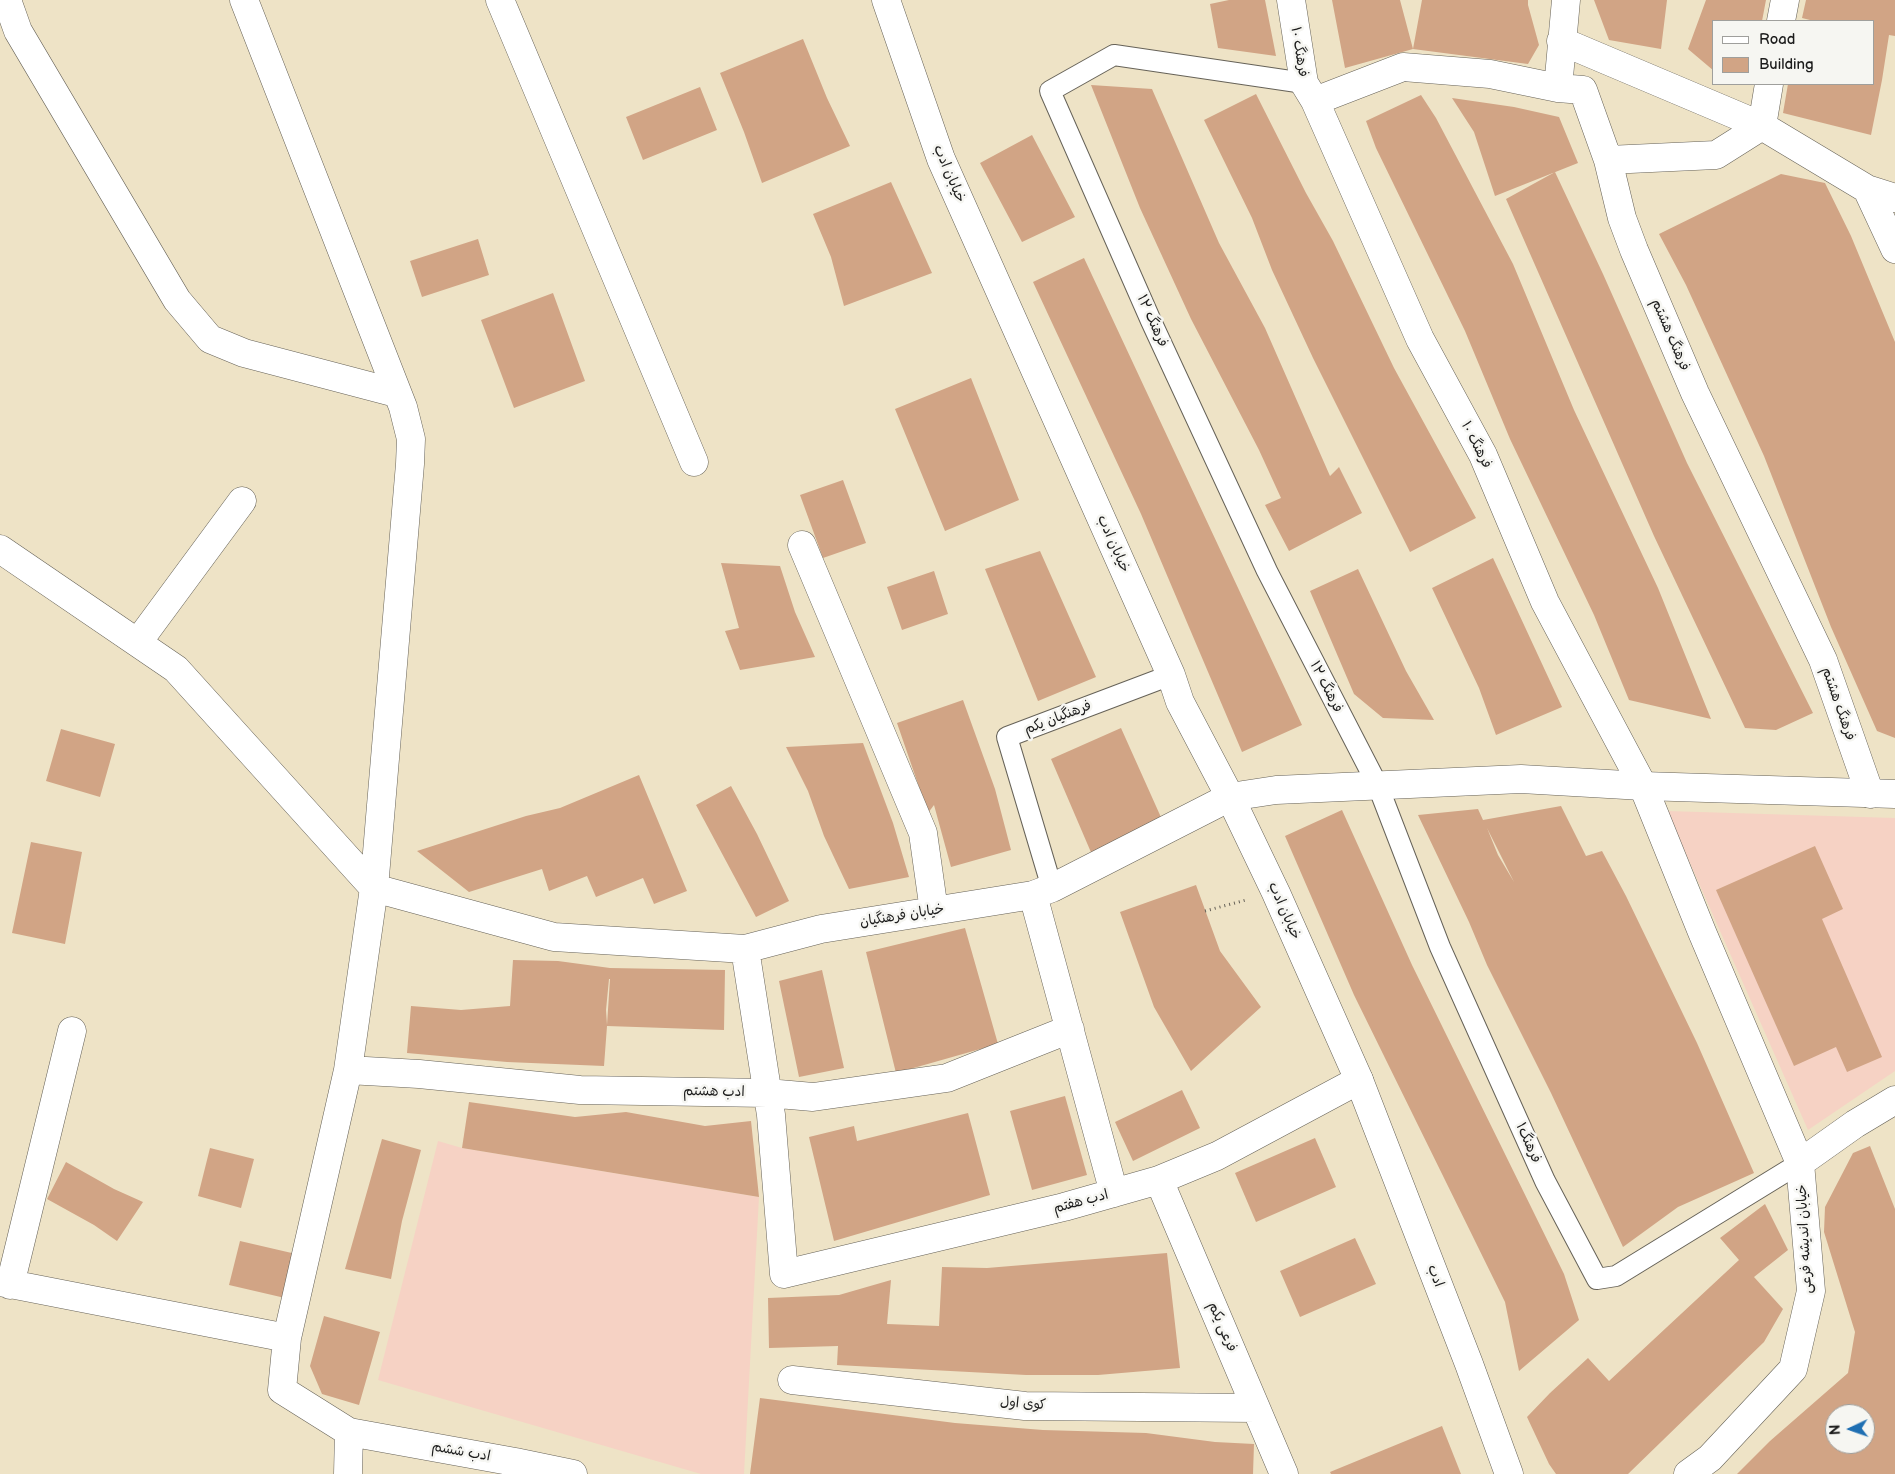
<!DOCTYPE html>
<html>
<head>
<meta charset="utf-8">
<style>
	body { margin:0 }
	#map { position:relative; width:1895px; height:1474px; overflow:hidden; background:#eee3c6; font-family:"Balsamiq Sans",sans-serif }
	canvas { display:block }
	.legend { position:absolute; left:1712px; top:20px; width:162px; height:65px; box-sizing:border-box; background:#f6f6f2; border:1px solid #9f9f9c; margin:0; padding:6px 9px; list-style:none; font-size:15px; color:#1c1c1c }
	.legend li { display:flex; align-items:center; gap:10px; height:25px }
	.legend b { width:25px; border:1px solid #9f9f9c }
	.north { position:absolute; left:1825px; top:1404px; width:50px; height:50px; box-sizing:border-box; background:#f6f6f2; border:1px solid #9f9f9c; border-radius:50%; rotate:267deg; font-size:14px; font-weight:700; line-height:20px; text-align:center; color:#1c1c1c }
	.north::after { content:''; display:block; margin:auto; width:18px; height:22px; background:#1f6fb2; clip-path:polygon(50% 0,100% 100%,50% 72%,0 100%) }
</style>
</head>
<body>
<div id="map">
<canvas width="1895" height="1474"></canvas>
<ul class="legend">
<li><b style="height:6px;background:#fff"></b>Road</li>
<li><b style="height:14px;background:#d1a485"></b>Building</li>
</ul>
<div class="north">N</div>
</div>
<script>
const g = document.querySelector('canvas').getContext('2d');
g.lineJoin = 'round';
function fillPath(path, color) { g.fillStyle = color; g.fill(path, 'evenodd'); }
const toPath = rows => new Path2D(rows.map(r => 'M' + r).join(''));
function trace(path, color, width, dash) { g.strokeStyle = color; g.lineWidth = width; g.lineCap = dash ? 'butt' : 'round'; g.setLineDash(dash || []); g.stroke(path); }
function drawText(font, color, halo, rows, align = 'center') {
  g.font = font + ' "Balsamiq Sans","Playpen Sans Arabic",sans-serif'; g.lineWidth = 5; g.setLineDash([]); g.textBaseline = 'middle'; g.strokeStyle = halo; g.fillStyle = color; for (const [text, x, y, turn = 0] of rows) {
    g.save(); g.translate(x, y); g.rotate((+turn || 0) * Math.PI / 180); g.textAlign = isNaN(turn) ? turn : align; if (halo) g.strokeText(text, 0, 0); g.fillText(text, 0, 0); g.restore();
  }
}
fillPath(toPath([
	[1667,811,1895,818,1895,1071,1808,1130],
	[438,1141,462,1148,523,1158,759,1197,744,1474,701,1474,378,1380]
]), '#f6d2c4');
fillPath(toPath([
	[1229,0,1265,0,1276,56,1218,48,1210,4],
	[1332,0,1400,0,1413,49,1345,68],
	[1422,0,1528,0,1528,5,1539,45,1528,64,1413,49],
	[1594,0,1667,0,1661,49,1609,40],
	[1706,0,1766,0,1762,21,1714,21,1714,71,1688,49],
	[1806,0,1895,0,1895,36,1889,35,1882,80,1871,135,1783,113,1788,84,1874,84,1874,21,1814,21,1802,18],
	[803,39,827,98,850,146,762,183,744,132,720,73],
	[1091,85,1152,89,1219,243,1265,328,1330,476,1339,467,1362,513,1289,551,1265,505,1281,498,1259,450,1191,319,1140,208],
	[700,87,717,130,643,160,626,117],
	[1256,94,1306,193,1333,241,1394,368,1476,518,1410,552,1313,358,1272,270,1252,218,1204,120],
	[1421,95,1436,118,1513,264,1574,410,1658,588,1711,719,1629,700,1594,615,1510,439,1465,331,1376,148,1366,121],
	[1452,98,1514,107,1559,117,1578,163,1495,196,1474,132],
	[1032,135,1075,217,1022,242,980,163],
	[1555,172,1603,274,1687,463,1813,713,1776,730,1745,728,1654,536,1506,199],
	[1781,174,1825,183,1851,236,1895,342,1895,738,1877,731,1831,627,1764,456,1686,285,1659,234],
	[891,182,932,273,844,306,831,257,813,214],
	[478,239,489,275,422,297,410,261],
	[1084,258,1302,725,1242,752,1141,514,1033,282],
	[553,293,585,381,514,408,481,320],
	[971,378,1019,500,945,531,895,409],
	[843,480,866,543,823,558,800,495],
	[1040,551,1096,677,1038,701,985,569],
	[1493,558,1562,707,1496,735,1479,688,1432,588],
	[721,563,780,566,795,612,815,657,740,670,725,631,739,628],
	[1358,569,1406,671,1434,720,1383,718,1354,694,1310,591],
	[934,571,948,614,902,630,887,587],
	[963,700,995,789,1011,850,951,867,934,805,928,813,897,723],
	[1121,728,1164,824,1093,857,1051,759],
	[61,729,115,744,100,797,46,781],
	[863,743,893,823,909,877,849,889,824,836,808,791,786,747],
	[639,775,687,891,654,904,643,878,596,897,587,876,549,891,542,869,469,892,417,851,526,816,560,808],
	[731,786,757,834,789,901,756,917,696,805],
	[1561,806,1586,856,1602,851,1626,896,1697,1043,1754,1173,1678,1207,1623,1247,1551,1093,1487,965,1469,922,1418,815,1478,809,1483,820],
	[1487,828,1514,882,1498,855],
	[1342,810,1412,965,1564,1274,1579,1320,1519,1371,1505,1302,1354,995,1285,836],
	[31,842,82,852,65,944,12,933],
	[1815,846,1843,909,1822,919,1882,1057,1847,1072,1836,1047,1794,1066,1716,890],
	[1196,885,1220,951,1261,1007,1191,1071,1154,1007,1120,912],
	[965,928,998,1044,896,1073,866,952],
	[513,960,558,961,610,968,725,970,724,1030,607,1026,604,1066,507,1062,407,1053,411,1006,461,1010,510,1006],
	[609,979,610,979,607,1025,606,1010],
	[822,970,844,1068,799,1077,779,981],
	[1182,1090,1200,1128,1133,1161,1115,1122],
	[1065,1096,1087,1175,1032,1190,1010,1111],
	[469,1102,575,1117,626,1112,705,1126,751,1121,759,1197,462,1148],
	[968,1113,990,1195,834,1241,809,1137,854,1126,857,1141],
	[1315,1138,1336,1187,1256,1222,1235,1173],
	[382,1139,421,1150,402,1221,391,1279,345,1269],
	[1870,1146,1895,1209,1895,1474,1737,1474,1770,1441,1848,1373,1855,1332,1824,1232,1825,1207,1853,1153],
	[1835,1414,1865,1414,1865,1444,1835,1444],
	[210,1148,254,1159,241,1208,198,1196],
	[66,1162,114,1189,143,1202,117,1241,94,1225,47,1199],
	[1765,1204,1788,1250,1754,1277,1783,1309,1764,1342,1628,1474,1556,1474,1549,1464,1527,1417,1550,1393,1588,1358,1609,1381,1739,1260,1720,1238],
	[1355,1238,1376,1284,1300,1317,1280,1271],
	[240,1241,296,1254,285,1298,229,1285],
	[1167,1253,1180,1368,1098,1375,1026,1375,837,1365,838,1346,769,1348,768,1298,839,1295,891,1280,887,1324,939,1326,942,1267,987,1268],
	[324,1316,380,1332,359,1405,322,1394,310,1366],
	[760,1398,955,1423,1043,1430,1146,1433,1215,1442,1254,1444,1253,1474,750,1474],
	[1442,1426,1461,1474,1331,1474,1330,1472]
]), '#d1a485');
const service = toPath([
	[1304,83,1114,55,1050,91,1151,321,1267,571,1378,786,1440,947,1545,1181,1597,1279,1616,1276,1800,1163],
	[1052,888,1007,737,1171,675]
]);
const minor = toPath([
	[7,0,18,31,177,300,210,339,244,353,396,393],
	[244,0,403,407,411,439,410,464,374,888],
	[500,0,694,462],
	[1291,0,1304,83,1315,101],
	[1781,21,1785,0],
	[1561,41,1762,126,1769,84],
	[1558,88,1566,0],
	[1608,160,1583,90,1558,88,1490,74,1403,67,1315,101,1420,339,1483,455,1545,602,1643,786,1702,932,1800,1163],
	[1867,189,1895,249],
	[802,545,923,833,934,911],
	[0,549,176,669,374,888],
	[138,642,242,501],
	[1870,794,1823,660,1695,393,1634,250,1622,218,1608,160,1716,155,1762,126,1867,189,1895,198],
	[1033,895,1114,1193],
	[745,949,771,1115,784,1274,1064,1207,1159,1180,1217,1156,1359,1080],
	[348,1070,419,1074,580,1090,767,1093,813,1097,947,1078,1070,1029],
	[1159,1180,1284,1474],
	[0,1282,287,1338],
	[10,1285,72,1031],
	[792,1380,1025,1406,1256,1408],
	[348,1474,349,1432],
	[573,1474,515,1462,349,1432,282,1390,287,1338,348,1070,374,888,554,937,745,949,821,929,1033,895,1052,888,1230,797]
]);
const tertiary = toPath([
	[886,0,941,159,1171,675,1180,702,1230,797,1276,893,1359,1080,1469,1364,1509,1474],
	[1230,797,1276,790,1521,779,1643,786,1895,794],
	[1688,1474,1710,1458,1793,1369,1811,1291,1800,1163,1855,1124,1895,1100]
]);
trace(service, '#666258', 22);
trace(minor, '#666258', 29);
trace(tertiary, '#666258', 29);
trace(toPath([
	[1205,911,1246,900]
]), '#666258', 3, [1, 4]);
trace(service, '#fff', 20);
trace(minor, '#fff', 28);
trace(tertiary, '#fff', 28);
drawText('14px', '#1c1c1c', '#f6f6f2', [
	["فرهنگ ۱۰",1299,52,81],
	["خیابان ادب",949,174,67],
	["فرهنگ ۱۲",1152,321,66],
	["فرهنگ هشتم",1670,335,67],
	["فرهنگ ۱۰",1476,445,63],
	["خیابان ادب",1113,544,66],
	["فرهنگ ۱۲",1326,687,63],
	["فرهنگ هشتم",1838,704,71],
	["فرهنگیان یکم",1058,718,-21],
	["خیابان ادب",1284,911,66],
	["خیابان فرهنگیان",902,916,-9],
	["ادب هشتم",714,1092,1],
	["فرهنگ۱",1528,1143,66],
	["ادب هفتم",1081,1202,-15],
	["خیابان اندیشه فرعی",1805,1239,-93],
	["ادب",1435,1276,69],
	["فرعی یکم",1222,1327,67],
	["کوی اول",1023,1404,4],
	["ادب ششم",461,1452,10]
]);
</script>
</body>
</html>
